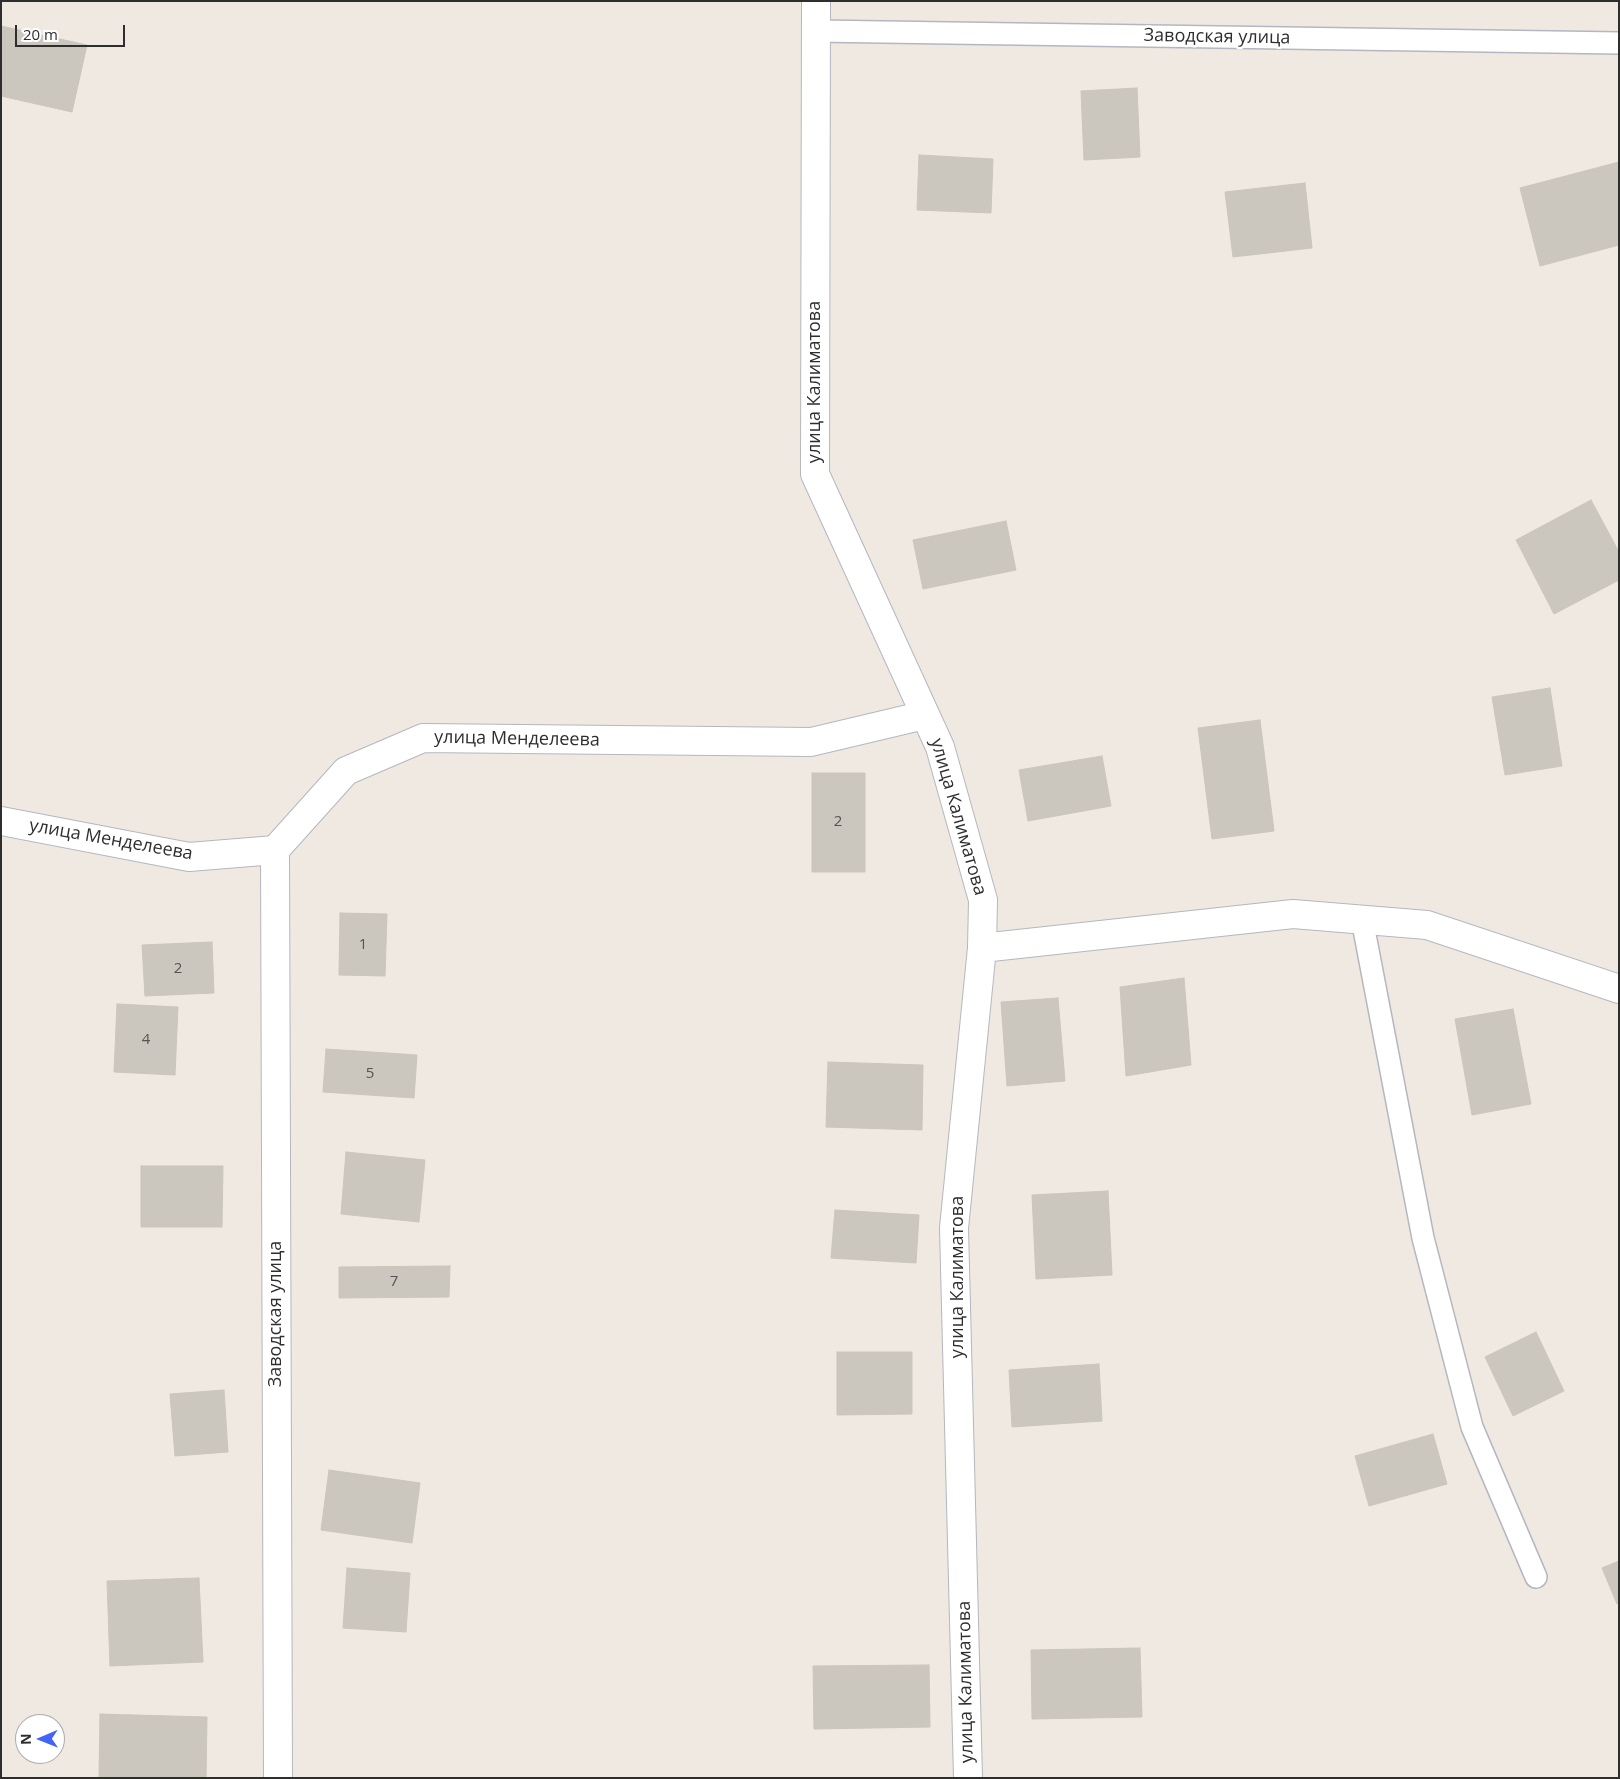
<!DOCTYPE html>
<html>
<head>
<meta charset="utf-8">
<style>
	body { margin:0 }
	#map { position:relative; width:1620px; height:1779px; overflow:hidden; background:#efe9e1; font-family:"Open Sans",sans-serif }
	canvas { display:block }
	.frame { position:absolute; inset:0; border:2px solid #2e2e2e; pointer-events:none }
	.north { position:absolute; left:15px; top:1714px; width:50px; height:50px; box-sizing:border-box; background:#fff; border:1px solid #ababab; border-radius:50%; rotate:269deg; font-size:14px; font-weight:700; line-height:20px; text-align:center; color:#2e2e2e }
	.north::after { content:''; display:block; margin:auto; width:18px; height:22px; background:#4264fb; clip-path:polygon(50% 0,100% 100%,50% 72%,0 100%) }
	.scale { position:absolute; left:15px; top:25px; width:110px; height:22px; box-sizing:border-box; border:2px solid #2e2e2e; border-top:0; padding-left:6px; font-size:15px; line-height:18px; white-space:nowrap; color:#2e2e2e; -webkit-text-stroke:4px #fff; paint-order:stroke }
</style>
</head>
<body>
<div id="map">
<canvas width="1620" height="1779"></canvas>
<div class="frame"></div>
<div class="north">N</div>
<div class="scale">20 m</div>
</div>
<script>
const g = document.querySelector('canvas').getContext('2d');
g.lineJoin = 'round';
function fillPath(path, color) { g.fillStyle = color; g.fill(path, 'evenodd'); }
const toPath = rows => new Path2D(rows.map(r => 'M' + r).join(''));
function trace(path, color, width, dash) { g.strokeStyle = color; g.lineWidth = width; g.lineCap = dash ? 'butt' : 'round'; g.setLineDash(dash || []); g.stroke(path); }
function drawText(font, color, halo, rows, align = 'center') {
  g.font = font + ' "Open Sans",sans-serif'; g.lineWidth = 5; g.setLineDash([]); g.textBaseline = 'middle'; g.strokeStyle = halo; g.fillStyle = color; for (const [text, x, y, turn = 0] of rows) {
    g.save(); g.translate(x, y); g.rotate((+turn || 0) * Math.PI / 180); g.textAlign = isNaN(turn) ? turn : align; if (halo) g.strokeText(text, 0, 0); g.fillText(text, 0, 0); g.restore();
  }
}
const building = toPath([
	[1,26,87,45,72,112,1,96,1,26],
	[1137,88,1140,157,1084,160,1081,91,1137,88],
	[919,155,993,159,991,213,917,210,919,155],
	[1619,162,1619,245,1540,266,1520,188,1619,162],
	[1305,183,1312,248,1233,257,1225,192,1305,183],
	[1591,500,1619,552,1619,580,1554,614,1516,540,1591,500],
	[1006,521,1016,570,923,589,913,540,1006,521],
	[1550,688,1562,766,1505,775,1492,697,1550,688],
	[1260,720,1274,831,1212,839,1198,728,1260,720],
	[1102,756,1111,806,1028,821,1019,770,1102,756],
	[812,773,865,773,865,872,812,872,812,773],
	[340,913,387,914,385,976,339,975,340,913],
	[212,942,214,993,145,996,142,945,212,942],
	[1184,978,1191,1065,1126,1076,1120,987,1184,978],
	[1058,998,1065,1081,1007,1086,1001,1002,1058,998],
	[117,1004,178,1007,175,1075,114,1072,117,1004],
	[1513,1009,1531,1104,1472,1115,1455,1019,1513,1009],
	[326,1049,417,1055,414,1098,323,1092,326,1049],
	[828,1062,923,1065,922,1130,826,1127,828,1062],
	[346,1152,425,1160,419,1222,341,1214,346,1152],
	[141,1166,223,1166,222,1227,141,1227,141,1166],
	[1108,1191,1112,1275,1036,1279,1032,1195,1108,1191],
	[835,1210,919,1215,916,1263,831,1258,835,1210],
	[450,1266,449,1297,339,1298,339,1267,450,1266],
	[1536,1332,1564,1391,1513,1416,1485,1357,1536,1332],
	[837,1352,912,1352,912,1414,837,1415,837,1352],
	[1099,1364,1102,1421,1012,1427,1009,1370,1099,1364],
	[224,1390,228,1452,175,1456,170,1394,224,1390],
	[1433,1434,1447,1484,1369,1506,1355,1456,1433,1434],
	[329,1470,420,1483,412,1543,321,1530,329,1470],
	[1619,1561,1619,1603,1617,1604,1602,1568,1619,1561],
	[347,1568,410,1573,406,1632,343,1628,347,1568],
	[199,1578,203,1662,110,1666,107,1581,199,1578],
	[1140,1648,1142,1717,1032,1719,1031,1650,1140,1648],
	[929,1665,930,1727,814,1729,813,1666,929,1665],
	[100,1714,207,1717,206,1778,99,1778,100,1714]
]);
fillPath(building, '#cbc7bf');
trace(building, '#cbc5ba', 1);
const service = toPath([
	[816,31,1619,43],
	[1362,919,1423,1238,1472,1427,1536,1577]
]);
const minor = toPath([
	[816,1,815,474,940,747,983,900,982,948,954,1228,968,1778],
	[1,821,189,857,275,850,346,771,423,738,811,742,925,715],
	[275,850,278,1778],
	[982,948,1293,914,1427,925,1619,989]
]);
trace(service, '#b4b7c1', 24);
trace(minor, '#b4b7c1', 30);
trace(service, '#fff', 21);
trace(minor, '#fff', 28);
drawText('15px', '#555452', null, [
	["2",838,822],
	["1",363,945],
	["2",178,969],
	["4",146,1040],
	["5",370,1074],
	["7",394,1282]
]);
drawText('18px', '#2e2e2e', '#fff', [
	["Заводская улица",1217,37,1],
	["улица Калиматова",815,382,-90],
	["улица Менделеева",517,739,1],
	["улица Калиматова",958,817,74],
	["улица Менделеева",111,840,10],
	["улица Калиматова",958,1277,-90],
	["Заводская улица",276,1314,-90],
	["улица Калиматова",966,1682,-91]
]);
</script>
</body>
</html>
